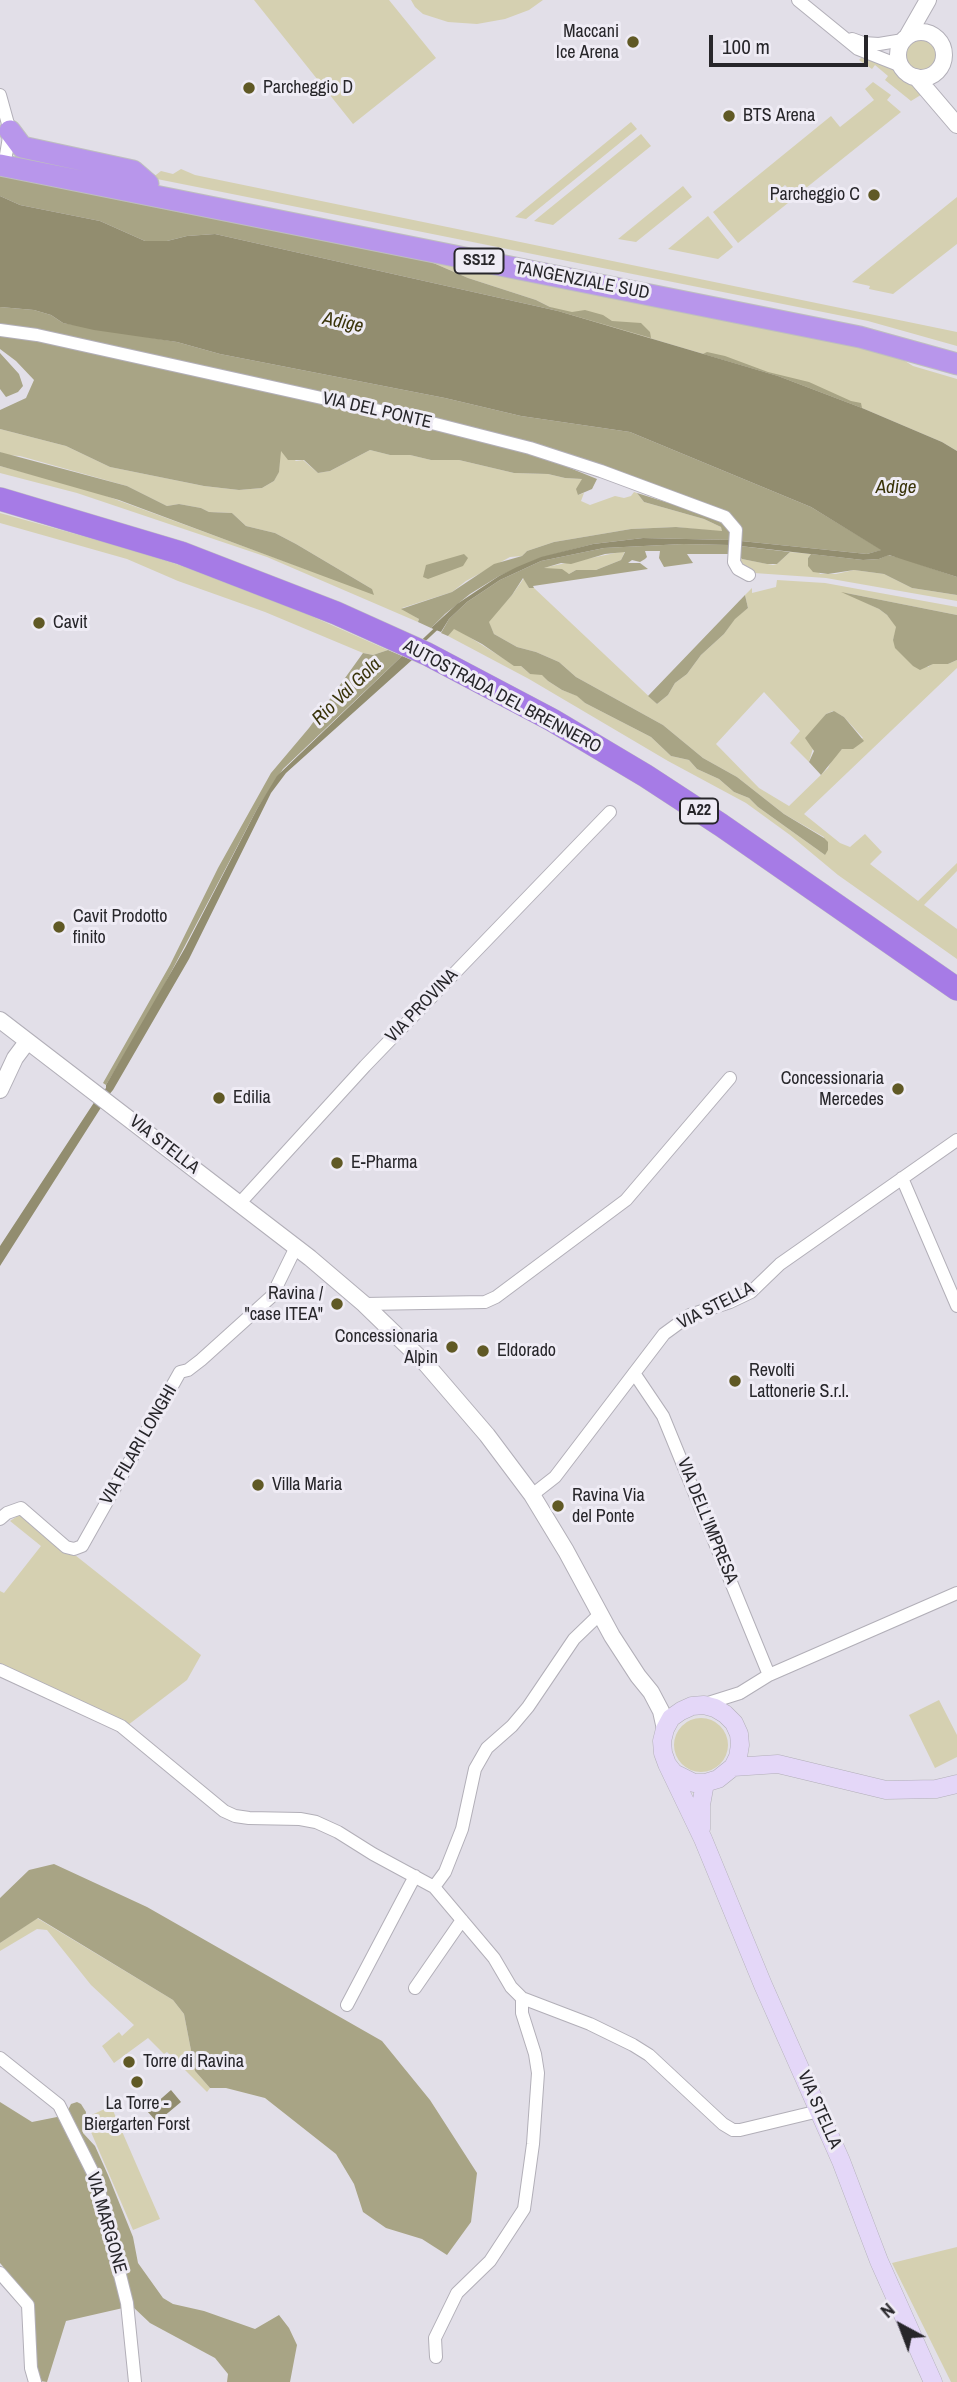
<!DOCTYPE html>
<html>
<head>
<meta charset="utf-8">
<style>
	body { margin:0 }
	#map { position:relative; width:957px; height:2382px; overflow:hidden; background:#e2dfe8; font-family:"Archivo Narrow",sans-serif }
	canvas { display:block }
	.north { position:absolute; left:866px; top:2291px; width:70px; height:70px; -webkit-text-stroke:5px #efecf5; paint-order:stroke; rotate:319deg; font-size:19px; font-weight:700; line-height:28px; text-align:center; color:#27262a }
	.north::after { content:''; display:block; margin:auto; width:24px; height:32px; background:#27262a; clip-path:polygon(50% 0,100% 100%,50% 72%,0 100%) }
	.scale { position:absolute; left:709px; top:35px; width:159px; height:32px; box-sizing:border-box; border:4px solid #27262a; border-top:0; padding-left:9px; font-size:21px; line-height:24px; white-space:nowrap; color:#27262a; -webkit-text-stroke:5px #efecf5; paint-order:stroke }
</style>
</head>
<body>
<div id="map">
<canvas width="957" height="2382"></canvas>
<div class="north">N</div>
<div class="scale">100 m</div>
</div>
<script>
const g = document.querySelector('canvas').getContext('2d');
g.lineJoin = 'round';
function fillPath(path, color) { g.fillStyle = color; g.fill(path, 'evenodd'); }
const toPath = rows => new Path2D(rows.map(r => 'M' + r).join(''));
function trace(path, color, width, dash) { g.strokeStyle = color; g.lineWidth = width; g.lineCap = dash ? 'butt' : 'round'; g.setLineDash(dash || []); g.stroke(path); }
function drawText(font, color, halo, rows, align = 'center') {
  g.font = font + ' "Archivo Narrow",sans-serif'; g.lineWidth = 6; g.setLineDash([]); g.textBaseline = 'middle'; g.strokeStyle = halo; g.fillStyle = color; for (const [text, x, y, turn = 0] of rows) {
    g.save(); g.translate(x, y); g.rotate((+turn || 0) * Math.PI / 180); g.textAlign = isNaN(turn) ? turn : align; if (halo) g.strokeText(text, 0, 0); g.fillText(text, 0, 0); g.restore();
  }
}
fillPath(toPath([
	[254,0,389,0,436,58,353,124],
	[411,0,543,0,529,10,505,19,477,24,448,22,423,14,415,7],
	'906 55a15 15 0 1 1 30 0a15 15 0 1 1-30 0Z',
	[861,58,869,59,895,69,924,93,911,101,885,80,888,76,875,65,872,69,859,60],
	[873,82,891,95,887,100,901,112,796,196,785,185,778,191,788,203,738,243,713,212,831,116,840,127,874,100,865,89],
	[631,122,637,129,526,219,515,217],
	[641,134,651,146,553,225,534,221],
	[181,169,195,175,957,332,957,346,868,321,152,178,161,171,173,174],
	[683,186,692,197,636,242,618,239],
	[957,197,957,244,893,294,869,289,870,286,852,282],
	[708,216,733,247,718,259,668,249],
	[396,251,889,351,913,366,957,379,957,451,942,442,862,408,778,376,558,311,536,300,468,278,431,262],
	[0,429,66,446,110,467,204,486,239,490,262,488,274,481,279,471,280,449,296,461,303,460,318,473,330,471,370,450,390,455,410,455,431,460,459,460,514,473,548,474,565,478,583,479,579,485,578,495,584,493,581,501,590,505,615,496,624,498,631,496,634,492,637,493,644,502,704,519,721,527,723,532,676,527,631,529,554,542,527,551,522,556,510,557,466,581,452,592,402,608,419,619,418,622,267,557,77,493,0,473,0,466,90,490,311,571,372,589,296,544,275,533,246,526,232,513,209,512,201,508,179,504,167,506,127,486,20,456,6,455,0,452],
	[0,513,133,550,185,567,300,611,388,650,373,655,363,653,265,612,178,581,127,559,0,523],
	[625,551,621,560,596,570,576,570,569,574,542,568],
	[790,552,811,554,808,558,820,574,836,574,854,570,884,574,912,588,957,595,957,601,826,578,754,573,740,563,738,555,742,559,773,565,777,564],
	[524,578,529,588,534,588,657,704,668,695,675,683,687,674,701,655,724,634,735,618,748,608,745,595,752,588,752,593,776,587,777,580,825,583,957,607,957,615,846,593,879,609,887,615,897,627,893,640,928,667,932,664,948,664,957,660,957,668,804,814,840,843,850,847,865,834,882,852,870,864,918,901,957,863,957,871,924,905,957,929,957,959,838,875,790,835,746,803,668,761,529,679,448,636,453,628,463,633,514,665,521,666,530,674,542,674,548,681,562,690,578,696,585,703,651,737,671,756,689,760,697,769,719,779,734,792,749,798,758,807,825,855,824,837,784,814,737,777,703,758,663,725,576,677,559,662,536,652,517,647,494,634,488,621,512,595],
	[764,692,800,731,790,743,809,762,821,721,826,714,833,711,844,717,863,738,842,749,834,756,828,768,789,806,759,788,716,744],
	[22,1513,201,1655,187,1680,128,1725,0,1665,0,1591,4,1593,41,1546,10,1521],
	[939,1700,957,1735,957,1757,935,1768,909,1715],
	'674 1745a27 27 0 1 1 54 0a27 27 0 1 1-54 0Z',
	[37,1918,173,2000,184,2014,195,2071,210,2088,207,2092,167,2052,164,2054,148,2038,114,2063,102,2046,119,2032,122,2036,134,2025,91,1985,47,1930,37,1929,0,1951,0,1943],
	[111,2106,160,2219,133,2230,85,2118],
	[957,2247,957,2382,951,2382,892,2263]
]), '#d5d0b1');
fillPath(toPath([
	[0,171,396,251,431,262,468,278,536,300,550,307,572,312,585,310,603,315,612,321,641,323,650,332,651,338,558,311,215,234,187,236,167,241,145,241,100,221,20,205,0,196],
	[0,307,34,310,51,315,63,323,177,342,220,354,445,398,521,416,630,432,811,507,882,550,867,554,741,541,741,526,730,514,625,475,0,325],
	[0,332,470,436,555,462,597,479,592,489,578,495,576,489,582,479,565,478,548,474,514,473,459,460,431,460,410,455,390,455,370,450,330,471,318,473,304,460,288,460,281,451,279,472,274,481,262,488,239,490,204,486,110,467,66,446,0,429,0,410,26,398,34,380,16,361,0,349],
	[707,352,725,356,768,372,809,382,851,401,861,403,862,408,778,376,703,354],
	[0,353,19,374,23,386,18,392,6,397,0,389],
	[0,452,127,486,167,506,179,504,201,508,209,512,232,513,246,526,275,533,296,544,372,589,374,595,119,500,0,466],
	[637,493,710,516,726,526,731,533,730,540,643,538,593,544,540,558,499,576,470,594,445,614,431,628,418,622,419,619,401,609,452,592,494,564,522,556,527,551,554,542,631,529,676,527,722,531,721,527,704,519,644,502],
	[683,544,729,545,728,554,687,554,693,563,664,567,659,558,660,551,645,551,647,557,645,559,640,562,632,560,628,563,640,563,648,569,533,586,534,588,529,588,523,578,512,595,489,622,494,634,517,647,536,652,559,662,576,677,663,725,703,758,737,777,784,814,824,838,828,842,828,850,825,855,758,807,749,798,734,792,719,779,697,769,689,760,671,756,651,737,585,703,577,696,562,690,548,681,542,675,530,674,521,666,514,666,482,644,454,629,448,636,441,633,449,619,467,602,500,580,541,561,604,548],
	[625,552,621,560,596,570,576,570,569,574,562,569,544,568,561,563,571,564,605,554],
	[740,546,790,552,777,564,767,564,742,559,738,555],
	[464,554,468,558,463,566,428,579,423,577,426,565],
	[811,554,863,560,879,559,888,555,901,558,957,577,957,595,912,588,884,574,854,570,828,574,813,572,808,566,808,558],
	[841,592,957,615,957,660,948,664,933,664,920,670,913,666,895,648,893,640,896,627,887,615,879,609],
	[745,595,748,608,735,619,724,634,701,655,687,674,675,683,668,695,657,704,648,696],
	[388,650,402,656,283,769,257,809,150,1012,106,1085,103,1083,170,965,218,868,271,773,309,728,363,653,373,655],
	[834,711,844,717,864,741,853,749,842,749,821,775,809,762,814,751,805,738,826,714],
	[54,1864,147,1907,382,2041,430,2100,477,2173,471,2222,447,2255,422,2239,386,2228,363,2212,354,2184,336,2154,265,2098,226,2088,210,2088,195,2071,184,2014,173,2000,38,1918,0,1943,0,1898,29,1870],
	[0,2102,32,2122,62,2116,93,2180,92,2199,107,2231,123,2308,66,2321,47,2382,40,2381,35,2368,31,2299,0,2263],
	[77,2102,81,2104,86,2112,83,2133,95,2146,108,2175,133,2237,138,2263,163,2298,173,2304,204,2311,255,2329,279,2315,289,2328,297,2345,290,2382,227,2382,228,2374,215,2358,150,2323,132,2306,68,2110,71,2104]
]), '#a8a485');
fillPath(toPath([
	[0,196,20,205,100,221,145,241,167,241,187,236,215,234,558,311,778,376,862,408,942,442,957,451,957,577,889,555,879,559,863,560,740,546,741,541,867,554,881,550,811,507,630,432,521,416,445,398,220,354,177,342,94,330,63,323,51,315,34,310,0,307],
	[643,538,730,540,729,545,683,544,604,548,541,561,500,580,467,602,449,619,441,632,431,628,457,604,499,576,517,567,541,557,593,544],
	[402,656,412,660,286,773,271,793,189,959,113,1090,102,1103,102,1106,0,1266,0,1246,95,1101,106,1088,106,1085,185,948,257,809,277,776],
	[171,2090,181,2102,157,2122,147,2111]
]), '#928d6f');
trace(toPath([
	[421,643,438,627]
]), '#928d6f', 3.5);
const minor = toPath([
	[798,0,858,49,901,66],
	[852,39,863,43,879,44,903,40],
	[0,95,10,131,6,155],
	[0,330,37,335,412,418,530,448,601,471,725,517,736,530,734,562,738,569,749,575],
	[902,1178,957,1306],
	[239,1204,365,1066,610,812],
	[364,1304,485,1302,496,1297,626,1200,730,1078],
	[634,1373,663,1416,769,1675],
	[532,1495,555,1477,664,1334,690,1315,730,1302,751,1292,780,1264,957,1140],
	[0,1519,7,1513,21,1508,66,1547,74,1549,82,1546,180,1372,188,1370,201,1360,272,1296,296,1247],
	[0,1670,121,1726,224,1811,235,1816,249,1818,300,1819,316,1822,338,1832,373,1854,434,1887,494,1958,511,1987,522,1998,590,2024,633,2045,649,2055,723,2124,733,2130,740,2130,819,2111],
	[705,1704,740,1693,769,1675,957,1593],
	[434,1887,445,1872,462,1829,475,1769,487,1748,512,1726,528,1707,574,1639,601,1613],
	[415,1988,462,1920],
	[347,2005,415,1876],
	[0,2058,59,2105,96,2179,127,2303,135,2382],
	[0,2273,28,2305,31,2368,35,2382],
	[436,2357,435,2338,457,2293,490,2261,524,2209,533,2144,538,2073,535,2054,522,2013,522,1998]
]);
const tertiary = toPath([
	'898 55a23 23 0 1 1 46 0a23 23 0 1 1-46 0Z',
	[908,35,928,0],
	[916,77,957,125],
	[0,1020,310,1258,364,1304,426,1364,487,1435,532,1495,566,1551,612,1636,638,1676,651,1692,661,1711,665,1729],
	[0,1090,15,1058,27,1042]
]);
const secondary = toPath([
	[667,1764,674,1773,694,1783,705,1783,718,1779,733,1767,738,1757,740,1745,739,1734,734,1723,725,1714,715,1708,704,1705,692,1706,681,1711,671,1718,665,1729,662,1741,663,1753,667,1764,703,1839,763,1985,841,2161,879,2261,933,2382],
	[733,1767,778,1764,886,1790,936,1789,957,1784],
	[701,1829,701,1805,705,1783]
]);
const trunk = toPath([
	[10,131,22,147,133,171,148,184],
	[0,165,860,337,957,364]
]);
const motorway = toPath([
	[0,499,181,553,336,613,427,654,552,720,646,776,721,825,957,989]
]);
trace(minor, '#b2afb8', 14);
trace(tertiary, '#b2afb8', 18);
trace(secondary, '#b2afb8', 19);
trace(trunk, '#bebebf', 23);
trace(motorway, '#bebebf', 24);
trace(minor, '#fff', 12);
trace(tertiary, '#fff', 16);
trace(secondary, '#e4d7f8', 18);
trace(trunk, '#b896eb', 21);
trace(motorway, '#a67be6', 23);
for (const [x, y, r, color] of [
	[633,42,7,"#605925"],
	[249,88,7,"#605925"],
	[729,116,7,"#605925"],
	[874,195,7,"#605925"],
	[39,623,7,"#605925"],
	[59,927,7,"#605925"],
	[898,1089,7,"#605925"],
	[219,1098,7,"#605925"],
	[337,1163,7,"#605925"],
	[337,1304,7,"#605925"],
	[452,1347,7,"#605925"],
	[483,1351,7,"#605925"],
	[735,1381,7,"#605925"],
	[258,1485,7,"#605925"],
	[558,1506,7,"#605925"],
	[129,2062,7,"#605925"],
	[137,2082,7,"#605925"]
]) { const dot = new Path2D(); dot.arc(x, y, r, 0, 2 * Math.PI); g.fillStyle = color; g.fill(dot); trace(dot, '#efecf5', 2.5); }
for (const [x, y, w] of [
	[479,261,49],
	[699,811,38]
]) { const box = new Path2D(); box.roundRect(x - w / 2, y - 12.5, w, 25, 5); g.fillStyle = '#efecf5'; g.fill(box); trace(box, '#27262a', 2); }
drawText('bold 16px', '#27262a', null, [
	["SS12",479,261],
	["A22",699,811]
]);
drawText('18px', '#27262a', '#efecf5', [
	["Maccani",619,32,"right"],
	["Ice Arena",619,53,"right"],
	["Parcheggio D",263,88],
	["BTS Arena",743,116],
	["Parcheggio C",860,195,"right"],
	["Cavit",53,623],
	["Cavit Prodotto",73,917],
	["finito",73,938],
	["Concessionaria",884,1079,"right"],
	["Mercedes",884,1100,"right"],
	["Edilia",233,1098],
	["E-Pharma",351,1163],
	["Ravina /",323,1294,"right"],
	["\"case ITEA\"",323,1315,"right"],
	["Concessionaria",438,1337,"right"],
	["Alpin",438,1358,"right"],
	["Eldorado",497,1351],
	["Revolti",749,1371],
	["Lattonerie S.r.l.",749,1392],
	["Villa Maria",272,1485],
	["Ravina Via",572,1496],
	["del Ponte",572,1517],
	["Torre di Ravina",143,2062],
	["La Torre -",137,2104,"center"],
	["Biergarten Forst",137,2125,"center"]
], 'left');
drawText('18px', '#27262a', '#efecf5', [
	["TANGENZIALE SUD",582,281,11],
	["VIA DEL PONTE",377,411,13],
	["AUTOSTRADA DEL BRENNERO",502,697,28],
	["VIA PROVINA",422,1006,-46],
	["VIA STELLA",164,1145,38],
	["VIA STELLA",716,1306,-27],
	["VIA FILARI LONGHI",139,1445,-60],
	["VIA DELL'IMPRESA",707,1521,68],
	["VIA STELLA",819,2110,66],
	["VIA MARGONE",106,2223,74]
]);
drawText('italic 19px', '#3a340a', '#efecf5', [
	["Adige",343,323,12],
	["Adige",896,488],
	["Rio Val Gola",347,692,-44]
]);
</script>
</body>
</html>
